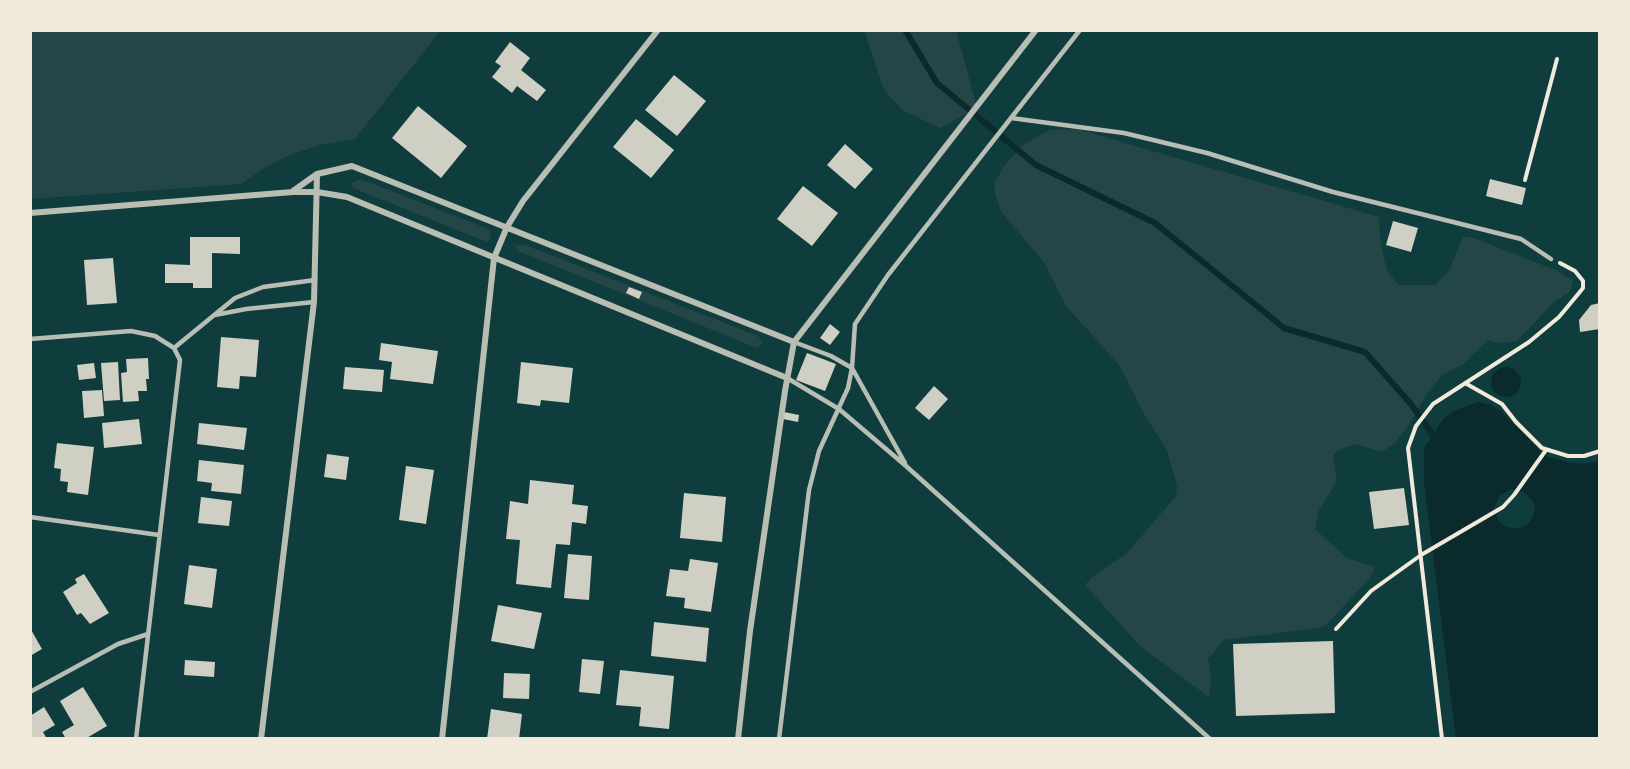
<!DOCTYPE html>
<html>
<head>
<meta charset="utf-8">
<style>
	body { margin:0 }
	#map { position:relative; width:1630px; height:769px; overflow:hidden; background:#0f3d3e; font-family:"Alegreya Sans",sans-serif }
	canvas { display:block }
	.frame { position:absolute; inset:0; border:32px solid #f1e9da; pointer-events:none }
</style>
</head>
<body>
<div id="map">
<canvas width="1630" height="769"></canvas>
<div class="frame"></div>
</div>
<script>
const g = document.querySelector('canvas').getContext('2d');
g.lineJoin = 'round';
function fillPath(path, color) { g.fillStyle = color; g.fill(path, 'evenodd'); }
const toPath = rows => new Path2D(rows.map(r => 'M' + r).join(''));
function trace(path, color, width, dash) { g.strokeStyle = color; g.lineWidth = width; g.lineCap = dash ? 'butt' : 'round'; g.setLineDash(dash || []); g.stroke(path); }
fillPath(toPath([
	[30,30,441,30,355,139,320,145,287,156,261,170,241,184,30,199],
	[864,30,956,30,977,108,940,128,902,110,883,88],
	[1077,129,1379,217,1380,239,1387,271,1399,285,1435,285,1449,271,1463,237,1471,237,1558,271,1573,281,1570,291,1553,303,1517,341,1497,343,1488,340,1463,364,1442,375,1426,395,1409,425,1395,443,1382,452,1356,444,1340,449,1333,455,1337,481,1318,512,1315,529,1347,558,1375,567,1371,577,1324,627,1224,640,1208,659,1211,677,1209,697,1140,646,1085,585,1091,578,1127,553,1176,496,1177,486,1167,450,1145,416,1120,366,1066,306,1045,264,1001,211,995,193,995,182,1004,166,1024,144,1049,130],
	[360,179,489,229,491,237,487,242,353,188,352,183],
	[515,245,525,245,758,336,763,343,757,348,518,251]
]), '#244646');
fillPath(toPath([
	'1491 382a15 15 0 1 1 30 0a15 15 0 1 1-30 0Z',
	[1478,402,1492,405,1503,413,1540,451,1549,457,1572,463,1585,464,1600,461,1600,739,1456,739,1424,483,1424,448,1444,418,1458,409],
	[1511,489,1524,492,1533,501,1535,508,1532,519,1527,525,1516,529,1504,526,1499,521,1494,509,1499,496]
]), '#0a2a2b');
trace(toPath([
	[905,30,937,83,1036,165,1155,223,1284,328,1365,352,1410,403,1436,439]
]), '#0a2a2b', 6);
fillPath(toPath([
	[510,42,530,58,521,70,546,90,537,101,517,86,512,93,492,77,501,66,495,62],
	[674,75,706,101,677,136,645,110],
	[418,106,467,146,441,178,392,138],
	[636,119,674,150,651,178,613,147],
	[845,144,873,169,855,189,827,165],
	[1490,179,1526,188,1522,205,1486,196],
	[803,186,838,213,812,246,777,219],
	[1393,221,1418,228,1411,252,1386,245],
	[190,237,240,237,240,254,212,253,212,288,193,288,193,283,165,283,165,264,190,265],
	[113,258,117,303,87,305,84,260],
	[629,287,642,292,639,299,626,293],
	[1600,303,1600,329,1580,332,1579,320,1591,305],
	[830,324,840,332,830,345,820,338],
	[221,337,259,340,256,377,240,376,239,389,217,387],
	[381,343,438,351,433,384,390,379,392,362,379,360],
	[807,353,836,364,825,391,796,380],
	[148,358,149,379,146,379,147,391,138,391,139,401,123,402,121,373,127,372,126,359],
	[118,362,120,400,104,401,101,363],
	[521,362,573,368,569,403,541,400,540,406,517,403],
	[94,363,96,378,79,380,77,365],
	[345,367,384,370,382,392,343,389],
	[934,386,948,399,929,420,915,408],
	[102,390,104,416,84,418,82,391],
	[784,412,799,415,798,422,783,419],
	[139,419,142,444,104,448,102,423],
	[199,423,247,428,244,450,197,444],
	[57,443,94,447,88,495,67,492,68,482,60,481,61,469,54,468],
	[327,454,349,457,346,480,324,477],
	[199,460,244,465,241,494,211,491,212,483,197,481],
	[406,466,434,470,426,524,399,520],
	[530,480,574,485,572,504,588,506,586,524,572,522,570,545,556,544,551,588,516,584,520,540,506,539,510,501,528,504],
	[1404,488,1409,525,1374,529,1369,492],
	[684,493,726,497,722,542,680,538],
	[201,497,232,501,229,526,198,523],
	[568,554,592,556,589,600,564,598],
	[690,559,718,563,711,612,684,608,685,598,666,596,670,569,688,571],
	[189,565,217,569,212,608,184,604],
	[84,574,109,613,90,624,81,613,77,615,63,592,77,583,75,579],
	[498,605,542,613,534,649,491,641],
	[654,622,709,628,706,662,651,656],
	[30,628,42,649,30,656],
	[1333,641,1335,713,1236,716,1233,644],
	[582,659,604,661,600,694,579,692],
	[185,660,215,662,214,677,184,675],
	[620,670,674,676,669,729,639,726,641,707,616,705],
	[504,673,530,674,529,699,503,698],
	[83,687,107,726,85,739,66,739,62,732,74,725,60,701],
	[44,707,55,725,43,732,47,739,30,739,30,716],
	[491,709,522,714,519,739,487,739]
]), '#cfcfc3');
trace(toPath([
	[1525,180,1557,59],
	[1465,383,1502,404,1516,422,1542,448,1568,456,1584,456,1600,451],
	[1336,629,1371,591,1421,555,1503,507,1514,495,1546,450],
	[1442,739,1408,448,1416,426,1433,404,1529,342,1559,317,1579,293,1583,288,1583,281,1575,271,1560,263]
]), '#f1e9da', 4);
trace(toPath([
	[1011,118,1080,30],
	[215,315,246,309,314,302],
	[30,339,131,331,155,336,174,348,180,360,136,739],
	[794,342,831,356,852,368,905,463],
	[174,348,235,298,263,287,315,280],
	[787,378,839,409,906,466,1210,739],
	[30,517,159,535],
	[30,692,118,644,148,634],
	[779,739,809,490,819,451,848,388,852,368,855,324,888,275,1011,118,1124,133,1207,153,1333,192,1521,239,1551,259]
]), '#b8beb3', 4.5);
trace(toPath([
	[293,191,317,174,352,166,794,342],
	[30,213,293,192,317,192,347,197,787,378],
	[261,739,314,302,317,174],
	[442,739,494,258,507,227,523,201,658,30],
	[738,739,750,631,785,391,794,342,1036,30]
]), '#b8beb3', 6);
</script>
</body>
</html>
